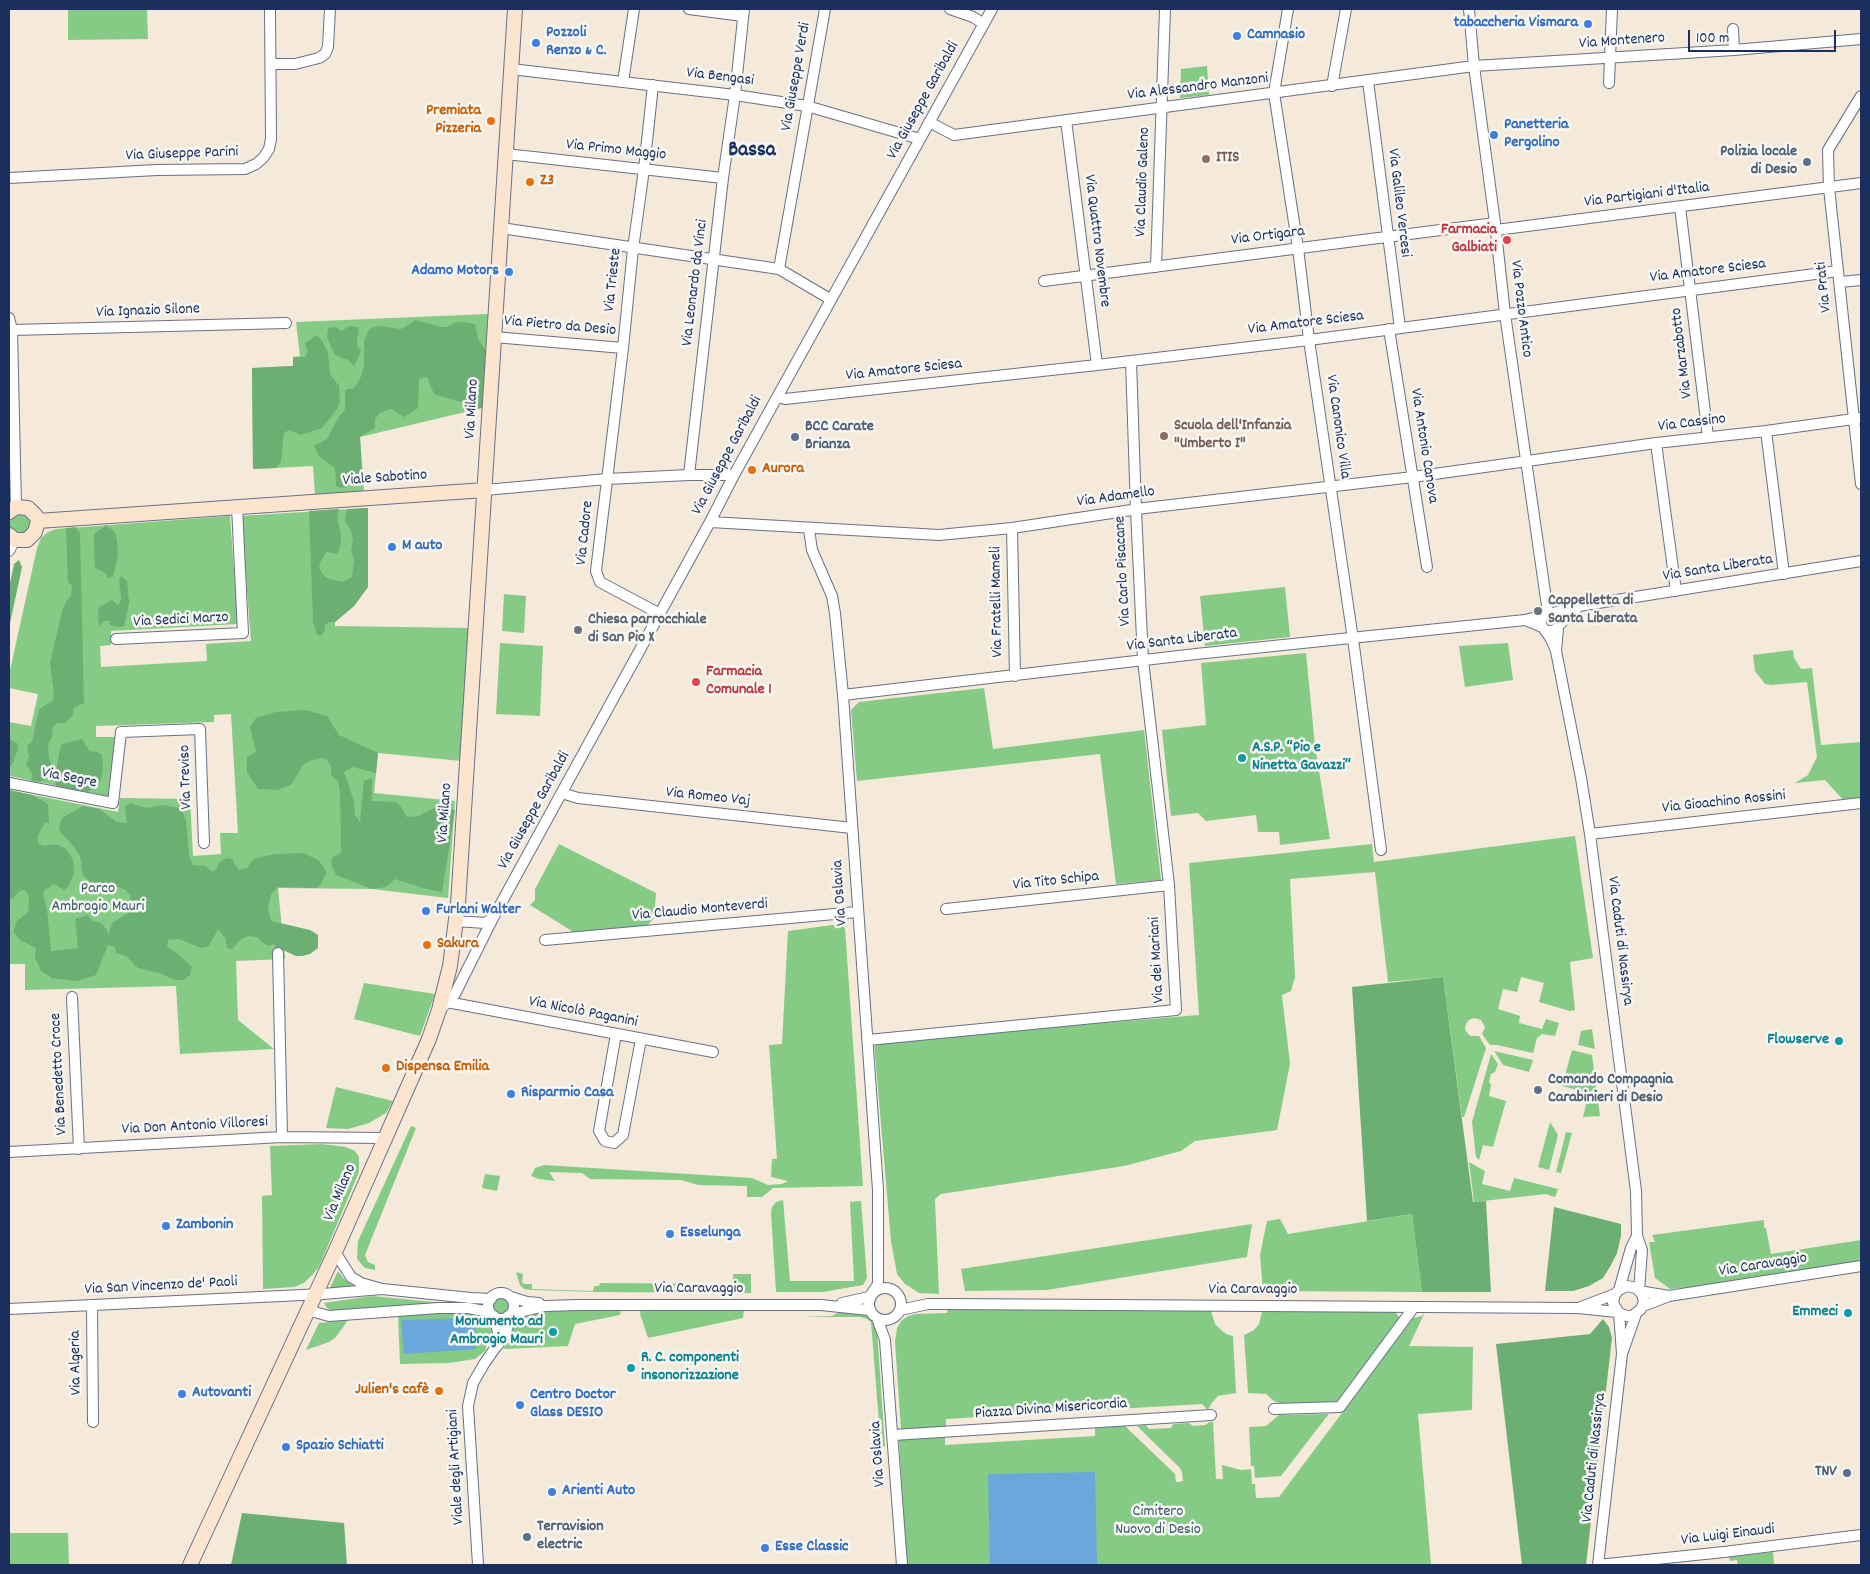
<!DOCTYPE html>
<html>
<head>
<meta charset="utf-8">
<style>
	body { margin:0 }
	#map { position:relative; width:1870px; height:1574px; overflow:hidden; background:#f5e9da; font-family:Dekko,sans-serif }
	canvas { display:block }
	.frame { position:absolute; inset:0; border:10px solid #1b2f5e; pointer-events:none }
	.scale { position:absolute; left:1688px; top:30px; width:148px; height:22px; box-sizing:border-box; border:2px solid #1b2f5e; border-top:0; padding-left:6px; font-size:15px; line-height:18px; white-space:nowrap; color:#1b2f5e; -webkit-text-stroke:4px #f6f6f2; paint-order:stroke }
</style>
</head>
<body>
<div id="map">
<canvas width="1870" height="1574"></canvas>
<div class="frame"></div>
<div class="scale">100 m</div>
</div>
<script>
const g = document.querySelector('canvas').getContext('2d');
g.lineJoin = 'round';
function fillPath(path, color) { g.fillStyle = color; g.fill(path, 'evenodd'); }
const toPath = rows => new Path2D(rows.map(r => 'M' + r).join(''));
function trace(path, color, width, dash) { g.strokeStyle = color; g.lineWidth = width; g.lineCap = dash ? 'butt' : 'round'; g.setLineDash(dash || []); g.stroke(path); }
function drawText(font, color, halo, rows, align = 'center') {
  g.font = font + ' Dekko,sans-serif'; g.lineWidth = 5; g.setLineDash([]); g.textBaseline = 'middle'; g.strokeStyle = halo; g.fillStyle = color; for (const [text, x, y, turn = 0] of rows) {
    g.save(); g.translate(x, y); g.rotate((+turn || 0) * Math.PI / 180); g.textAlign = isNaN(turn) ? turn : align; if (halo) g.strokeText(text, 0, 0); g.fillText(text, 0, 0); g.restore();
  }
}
fillPath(toPath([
	[68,9,147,9,148,39,68,40],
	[1207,66,1209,95,1180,98,1181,69],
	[488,314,482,408,360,437,364,492,315,494,313,466,253,469,252,368,293,366,293,357,300,356,296,322],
	[368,508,368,587,354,606,335,622,335,626,470,628,462,761,378,753,374,793,455,801,448,898,372,889,278,888,285,959,236,961,238,1020,274,1049,180,1054,176,986,25,990,25,964,9,964,9,790,118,812,120,798,190,799,193,856,221,854,220,833,238,833,231,714,214,715,214,722,96,726,96,737,115,737,108,796,9,776,9,722,31,726,38,694,9,688,9,675,37,548,41,538,48,532,56,529,230,516,238,624,111,631,111,645,100,646,101,667,207,661,206,644,251,641,241,516],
	'8 523a12 12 0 1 1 24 0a12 12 0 1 1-24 0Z',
	[1285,587,1290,637,1205,646,1200,596],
	[504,594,526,596,524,633,502,631],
	[500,643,543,646,540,716,496,714],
	[1508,643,1513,680,1465,687,1459,646],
	[1793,650,1794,658,1801,669,1812,668,1821,745,1861,742,1861,800,1845,802,1825,780,1795,783,1808,775,1817,757,1807,682,1771,685,1765,684,1755,671,1753,655],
	[1306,653,1315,746,1330,839,1280,845,1279,832,1258,832,1256,815,1206,821,1198,813,1171,816,1162,730,1206,725,1201,663],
	[984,688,993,749,1144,730,1161,880,1116,884,1100,754,857,781,851,710,859,702],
	[1575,836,1593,958,1570,962,1575,1010,1570,1011,1539,1002,1544,983,1521,977,1517,992,1503,989,1498,1009,1520,1016,1519,1023,1542,1029,1546,1019,1559,1023,1555,1036,1542,1034,1537,1038,1533,1053,1497,1045,1490,1045,1482,1034,1485,1027,1481,1020,1474,1018,1469,1020,1466,1024,1465,1029,1468,1034,1471,1036,1479,1036,1486,1048,1464,1117,1462,1117,1443,977,1388,982,1375,872,1290,879,1295,977,1291,991,1282,995,1290,1064,1277,1130,1195,1141,1181,1151,1124,1166,941,1194,935,1199,939,1294,919,1293,905,1284,897,1274,891,1241,874,1042,1199,1015,1189,863,1372,844,1374,862],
	[559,844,656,893,654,918,647,926,575,933,530,905,535,900,535,889],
	[840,924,845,928,863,1186,773,1188,762,1197,747,1197,747,1186,698,1185,681,1180,590,1179,582,1173,549,1172,555,1181,539,1179,531,1176,535,1168,544,1165,752,1178,768,1185,782,1184,788,1181,771,1177,772,1159,777,1159,769,1045,782,1044,788,931],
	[364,983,435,994,420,1036,354,1019],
	[1592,1029,1595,1049,1578,1045,1581,1031],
	[1572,1050,1592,1055,1600,1116,1583,1117,1589,1093,1562,1086],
	[1494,1051,1533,1060,1529,1072,1503,1065],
	[1491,1054,1498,1064,1495,1072,1491,1074,1489,1082,1491,1085,1489,1096,1506,1101,1493,1147,1483,1145,1479,1160,1476,1157,1472,1122],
	[336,1087,393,1101,386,1113,369,1123,348,1129,326,1128],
	[1550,1122,1558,1135,1549,1170,1538,1167],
	[411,1126,416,1128,365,1255,368,1262,375,1265,375,1270,365,1268,357,1259,358,1241],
	[1566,1132,1572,1133,1561,1173,1556,1172],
	[321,1144,346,1147,355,1151,359,1157,359,1172,319,1267,313,1274,304,1283,294,1287,263,1289,262,1196,272,1195,270,1146],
	[1469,1162,1485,1171,1482,1184,1510,1191,1514,1178,1558,1189,1555,1197,1546,1194,1474,1202],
	[485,1174,500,1176,497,1191,482,1188],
	[783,1200,790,1281,854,1281,850,1202,861,1201,867,1278,863,1285,823,1292,776,1292,771,1213,772,1207,776,1202],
	[1412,1214,1422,1292,1263,1291,1260,1255,1267,1221,1280,1219,1288,1234],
	[1764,1220,1764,1228,1766,1228,1771,1254,1861,1240,1861,1261,1726,1284,1670,1289,1655,1278,1649,1242,1655,1242,1652,1235],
	[1252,1224,1247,1257,1047,1290,965,1291,961,1269],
	[338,1271,344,1279,357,1289,329,1290],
	[516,1272,523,1274,522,1282,524,1284,532,1284,532,1289,593,1291,594,1286,599,1286,600,1283,733,1284,733,1274,751,1274,751,1293,599,1292,532,1290,524,1289,520,1285],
	'492 1305a9 9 0 1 1 18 0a9 9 0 1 1-18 0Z',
	[372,1296,433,1302,468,1304,483,1302,483,1308,336,1313,327,1308,324,1303],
	[621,1309,620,1315,575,1324,568,1346,506,1349,503,1348,515,1323,529,1315,549,1311],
	[641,1309,744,1309,743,1318,648,1338,640,1314],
	[948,1309,1211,1311,1215,1324,1220,1329,1226,1334,1233,1336,1236,1393,1218,1396,1211,1404,1208,1410,1202,1404,946,1419,946,1428,901,1430,895,1342,897,1328,901,1321,908,1316,916,1314,947,1313],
	[844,1310,869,1314,874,1319,877,1330,885,1446,881,1447,871,1322,867,1319,860,1317,801,1317,832,1316],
	[1262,1312,1395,1312,1400,1318,1338,1402,1279,1403,1274,1401,1266,1394,1248,1393,1244,1335,1254,1330,1259,1324],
	[1425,1312,1409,1346,1473,1347,1472,1410,1418,1414,1431,1565,907,1565,899,1440,945,1437,945,1445,1095,1436,1095,1428,1125,1426,1175,1474,1176,1482,1179,1482,1183,1481,1182,1472,1180,1468,1137,1426,1146,1425,1149,1429,1171,1428,1173,1424,1189,1423,1193,1426,1206,1425,1209,1422,1213,1422,1216,1479,1223,1479,1222,1465,1241,1470,1251,1469,1252,1484,1255,1484,1256,1498,1279,1497,1413,1318,1422,1316],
	[460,1313,472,1314,485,1320,489,1326,492,1331,485,1351,475,1359,449,1363,400,1364,398,1315],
	[348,1320,336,1337,329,1342,306,1350,319,1323],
	[1328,1414,1328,1415,1281,1476,1255,1478,1254,1466,1251,1466,1249,1427,1266,1426,1279,1415],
	[9,1533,68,1533,69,1565,9,1565],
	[1773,1552,1774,1565,1738,1565,1737,1560,1730,1561,1729,1557]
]), '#85cb85');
fillPath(toPath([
	[416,320,441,327,447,327,454,323,464,322,475,324,478,339,486,351,482,408,472,410,464,403,434,394,427,377,419,379,418,408,404,417,391,409,380,413,375,419,375,428,360,437,362,471,356,480,347,487,341,488,336,486,335,468,319,456,314,446,327,439,338,418,345,410,345,390,354,388,360,379,364,366,364,341,369,329,378,326,401,329],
	[349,326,358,327,359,333,357,339,357,345,361,351,354,366,348,360,335,355,327,338,328,328,335,327,342,331],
	[317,335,323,342,328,353,330,374,339,386,340,399,338,408,322,428,301,435,289,430,284,433,281,462,276,468,253,469,252,368,293,366,293,357,305,357,308,352,305,343],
	[368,508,368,587,354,606,335,622,329,622,325,625,325,630,321,636,317,635,313,622,309,511,339,509,337,517,341,535,340,547,338,554,326,552,319,565,321,572,324,576,332,580,343,582,352,577,354,560,351,550,353,539,350,528,345,522,347,509],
	[106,525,115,532,117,540,118,555,115,568,113,576,108,578,104,572,95,568,94,544,94,534],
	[75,527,80,533,84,703,74,708,72,717,64,723,57,723,53,727,52,737,48,744,49,758,52,766,52,772,46,779,39,782,31,781,32,774,26,764,29,756,27,745,32,742,39,709,52,701,54,695,50,663,62,611,66,602,71,596,72,586,68,582,66,528],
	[19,560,22,567,9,628,9,588,14,564],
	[121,576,127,581,129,603,124,626,119,627,110,625,110,621,104,621,99,626,98,608,112,600,118,605,121,600,119,580],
	[305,710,327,716,339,735,378,753,376,773,353,767,344,772,354,801,355,815,360,822,364,781,372,778,372,801,395,802,400,805,407,817,419,816,436,807,455,810,442,892,426,889,395,879,386,887,372,889,336,875,331,864,332,858,341,852,340,793,338,781,331,775,331,766,327,759,321,758,310,761,303,765,291,785,277,790,258,789,247,772,247,757,256,752,250,727,256,718,276,712],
	[9,739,17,743,18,749,12,765,9,766],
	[82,739,90,751,97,752,102,755,103,767,101,780,96,787,87,792,56,786,55,778,60,748,62,744],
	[9,790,32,795,48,804,49,823,45,823,38,835,38,843,44,846,53,844,61,846,67,850,73,860,74,873,69,886,64,890,54,884,45,890,43,894,47,909,51,951,78,948,75,919,87,915,92,920,102,924,107,930,108,936,112,923,128,913,131,904,130,895,126,890,113,885,96,883,89,881,83,875,80,856,74,847,60,832,59,829,62,818,83,806,99,809,117,822,127,823,125,807,130,803,147,808,164,805,179,808,183,812,186,821,189,856,193,865,206,866,212,872,217,869,218,864,224,859,229,858,233,860,234,864,240,870,247,868,254,859,274,854,303,853,318,860,325,869,326,873,321,884,317,888,278,887,271,894,268,908,271,921,310,930,318,935,318,948,310,954,302,956,296,956,283,950,285,959,274,944,269,946,263,943,257,937,248,936,241,939,232,949,227,948,226,939,218,929,209,946,201,948,179,939,168,940,167,947,177,953,192,967,190,975,183,980,175,980,162,974,138,968,126,956,116,953,115,947,108,945,96,975,76,981,52,978,41,971,35,957,36,948,20,940,13,931,17,921,28,912,29,899,28,893,24,890,18,892,13,899,9,899],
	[1443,977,1473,1202,1486,1201,1491,1292,1422,1292,1412,1214,1367,1221,1352,987],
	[1554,1207,1621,1224,1621,1236,1617,1253,1611,1265,1603,1278,1589,1286,1573,1291,1545,1291],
	[1603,1319,1609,1327,1612,1338,1586,1565,1522,1565,1496,1344,1590,1334],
	[242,1513,344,1523,347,1565,231,1565]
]), '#6caf72');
fillPath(toPath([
	[475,1318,476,1349,404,1354,401,1320],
	[1095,1472,1097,1565,990,1565,988,1474]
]), '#6aa8dc');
const street = toPath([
	[689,9,743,16],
	[950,9,973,17,984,24],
	[1288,9,1274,93,1298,248,1309,340,1354,646,1381,850],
	[1469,9,1474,66,1495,223,1505,314,1548,613],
	[1733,29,1734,50],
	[271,64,295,64,319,58,325,54,328,47,330,9],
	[511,69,735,95,807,106,920,139],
	[1368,81,1400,328],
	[623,82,634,9],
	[1609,83,1612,9],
	[653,85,644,169,633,249,623,348,596,571,600,582,660,614],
	[1332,86,1346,9],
	[1861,96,1828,150,1829,188,1861,484],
	[1066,120,1097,365],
	[929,122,954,135,1474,66,1734,50,1861,39],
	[506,154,723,178],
	[9,178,157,170,245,169,256,164,263,158,269,149,271,139,270,9],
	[1680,207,1708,437],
	[501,228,779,269,830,299],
	[1496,230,1861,183],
	[1156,267,1165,9],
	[779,269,825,9],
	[1044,281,1495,223],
	[1840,282,1861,280],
	[9,318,12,330,16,507],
	[1389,329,1427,567],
	[12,330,286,323],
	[494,337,623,348],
	[777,397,785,399,1097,365,1309,340,1838,271],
	[1766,431,1784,574],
	[1656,443,1676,591],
	[689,475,723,178,735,95,744,9],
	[485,490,607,479,689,475,734,475],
	[710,522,939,535,1012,528,1145,508,1413,477,1656,443,1766,431,1861,418],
	[1012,528,1015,676],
	[809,529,812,550,832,596,835,613,843,695,878,1190,878,1284,872,1293],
	[9,551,15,540],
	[1579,606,1861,561],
	'1541 622a9 9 0 1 1 18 0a9 9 0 1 1-18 0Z',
	[1553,613,1579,606,1559,625],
	[1542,627,1525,620,1544,615],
	[1544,629,1551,639,1556,651,1558,628],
	[116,639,243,633,237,507],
	[1556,651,1581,778,1590,834,1636,1191,1637,1236,1642,1250,1639,1291,1669,1296],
	[843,695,1196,654,1525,620],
	[9,783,113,803,121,732,200,729,204,843],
	[562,793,578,798,852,828],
	[1590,834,1861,803],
	[946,909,1169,885],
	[456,921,485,923,493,918],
	[545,940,857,912],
	[278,953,282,1137],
	[72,997,79,1149],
	[447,1002,713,1052],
	[440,1010,455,994,493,918,710,522,734,475,992,9],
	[616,1034,599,1131,605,1141,614,1143,623,1135,641,1039],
	[868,1040,1176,1010,1169,885,1143,660,1136,510,1131,361],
	[9,1152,282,1137,384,1138],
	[335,1252,351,1277,361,1283,382,1289,471,1298,491,1299],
	'869 1304a16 16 0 1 1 32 0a16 16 0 1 1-32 0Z',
	[1619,1290,1631,1248,1637,1236],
	'488 1306a13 13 0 1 1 26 0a13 13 0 1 1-26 0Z',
	[511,1297,527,1302,539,1303],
	[842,1303,869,1297],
	[92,1305,93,1422],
	[1643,1306,1669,1296,1861,1266],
	[1581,1307,1615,1294,1619,1290,1627,1286,1636,1288,1642,1294,1644,1302,1641,1309,1632,1316,1627,1316,1619,1313,1613,1303,1615,1294],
	[9,1309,323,1294,382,1289],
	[307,1310,329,1316,438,1308,468,1308,490,1312],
	[900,1310,928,1304,948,1304,1578,1308,1617,1312],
	[512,1314,545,1306,578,1305,821,1305,869,1310],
	[494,1316,498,1332,498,1345],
	[877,1318,885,1340,902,1565],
	[1623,1351,1636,1314],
	[1274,1409,1340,1407,1414,1307],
	[893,1435,1211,1415],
	[478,1565,468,1406,473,1383,484,1364,505,1334,509,1323,508,1316],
	[1598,1565,1724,1552,1861,1535],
	[1598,1565,1622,1354,1619,1313]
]);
const secondary = toPath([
	[9,512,16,507,28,508,36,516,38,521,35,532,27,540,15,540,9,535],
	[38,521,485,490],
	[190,1565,335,1252,429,1039,439,1010,450,966,458,904,515,9]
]);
trace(street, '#677089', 12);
trace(secondary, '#677089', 16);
trace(street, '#fff', 10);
trace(secondary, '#fce5cf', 14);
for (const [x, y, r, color] of [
	[1588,24,5,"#3f7fe0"],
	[1237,36,5,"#3f7fe0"],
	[536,43,5,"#3f7fe0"],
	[491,121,5,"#e8710a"],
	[1494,135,5,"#3f7fe0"],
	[1206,159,5,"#8d6e63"],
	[1807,162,5,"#5c6f8a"],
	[530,182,5,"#e8710a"],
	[1507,240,5,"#e0444e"],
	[509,272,5,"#3f7fe0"],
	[1164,436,5,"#8d6e63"],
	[795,437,5,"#5c6f8a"],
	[752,470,5,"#e8710a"],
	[392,547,5,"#3f7fe0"],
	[1538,611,5,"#6b7280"],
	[578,630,5,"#6b7280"],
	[696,682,5,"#e0444e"],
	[1242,758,5,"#0f9aa8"],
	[426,911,5,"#3f7fe0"],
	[427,945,5,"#e8710a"],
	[1839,1041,5,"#0f9aa8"],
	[386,1068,5,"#e8710a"],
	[1538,1090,5,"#5c6f8a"],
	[511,1094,5,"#3f7fe0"],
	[166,1226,5,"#3f7fe0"],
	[670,1234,5,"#3f7fe0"],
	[1848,1313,5,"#0f9aa8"],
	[553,1332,5,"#0f9aa8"],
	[631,1368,5,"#0f9aa8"],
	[439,1391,5,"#e8710a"],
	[182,1394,5,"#3f7fe0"],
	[520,1405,5,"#3f7fe0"],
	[286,1447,5,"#3f7fe0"],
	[1847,1473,5,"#5c6f8a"],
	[552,1492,5,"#3f7fe0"],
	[527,1537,5,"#5c6f8a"],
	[765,1548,5,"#3f7fe0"]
]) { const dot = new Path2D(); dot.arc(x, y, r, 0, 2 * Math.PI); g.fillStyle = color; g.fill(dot); trace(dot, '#f6f6f2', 2); }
drawText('bold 16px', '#366cbe', '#f6f6f2', [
	["tabaccheria Vismara",1578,24,"right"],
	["Pozzoli",546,34],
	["Renzo & C.",546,52],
	["Camnasio",1247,36],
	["Panetteria",1504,126],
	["Pergolino",1504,144],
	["Adamo Motors",499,272,"right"],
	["M auto",402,547],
	["Furlani Walter",436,911],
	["Risparmio Casa",521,1094],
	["Zambonin",176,1226],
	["Esselunga",680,1234],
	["Autovanti",192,1394],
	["Centro Doctor",530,1396],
	["Glass DESIO",530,1414],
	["Spazio Schiatti",296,1447],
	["Arienti Auto",562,1492],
	["Esse Classic",775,1548]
], 'left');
drawText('16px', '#1b2f5e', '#f6f6f2', [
	["Via Montenero",1622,42,-4],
	["Via Giuseppe Verdi",797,77,-80],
	["Via Bengasi",720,78,7],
	["Via Alessandro Manzoni",1198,88,-7],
	["Via Giuseppe Garibaldi",924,101,-61],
	["Via Primo Maggio",616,151,6],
	["Via Giuseppe Parini",182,155,-2],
	["Via Claudio Galeno",1144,182,-88],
	["Via Partigiani d'Italia",1647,196,-7],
	["Via Galileo Vercesi",1398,203,83],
	["Via Ortigara",1268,237,-7],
	["Via Quattro Novembre",1096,241,83],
	["Via Amatore Sciesa",1708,272,-7],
	["Via Trieste",614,280,-84],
	["Via Leonardo da Vinci",696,283,-83],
	["Via Prati",1825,287,-96],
	["Via Pozzo Antico",1520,309,83],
	["Via Ignazio Silone",148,312,-2],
	["Via Amatore Sciesa",1306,324,-7],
	["Via Pietro da Desio",560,327,5],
	["Via Marzabotto",1683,353,-97],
	["Via Amatore Sciesa",904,371,-6],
	["Via Milano",473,409,-87],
	["Via Cassino",1692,424,-7],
	["Via Canonico Villa",1337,427,82],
	["Via Antonio Canova",1423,446,81],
	["Via Giuseppe Garibaldi",728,456,-62],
	["Viale Sabotino",385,479,-4],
	["Via Adamello",1116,498,-8],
	["Via Cadore",586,533,-84],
	["Via Santa Liberata",1718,569,-9],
	["Via Carlo Pisacane",1124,571,-93],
	["Via Fratelli Mameli",998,602,-91],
	["Via Sedici Marzo",181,621,-3],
	["Via Santa Liberata",1182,641,-7],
	["Via Treviso",187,777,-92],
	["Via Segre",69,779,11],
	["Via Romeo Vaj",708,798,6],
	["Via Gioachino Rossini",1724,803,-6],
	["Via Giuseppe Garibaldi",535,811,-61],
	["Via Milano",446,813,-86],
	["Via Tito Schipa",1056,882,-6],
	["Via Oslavia",841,893,-94],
	["Via Claudio Monteverdi",700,911,-5],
	["Via Caduti di Nassirya",1619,941,83],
	["Via dei Mariani",1158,960,-93],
	["Via Nicolò Paganini",583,1013,11],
	["Via Benedetto Croce",60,1074,-93],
	["Via Don Antonio Villoresi",195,1127,-3],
	["Via Milano",341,1193,-67],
	["Via Caravaggio",1763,1266,-9],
	["Via San Vincenzo de' Paoli",161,1287,-3],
	["Via Caravaggio",699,1290],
	["Via Caravaggio",1253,1291],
	["Via Algeria",77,1363,-91],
	["Piazza Divina Misericordia",1051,1410,-4],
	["Via Oslavia",879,1454,-94],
	["Via Caduti di Nassirya",1595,1458,-84],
	["Viale degli Artigiani",457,1467,-93],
	["Via Luigi Einaudi",1728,1536,-7]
]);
drawText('bold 16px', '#c56008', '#f6f6f2', [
	["Premiata",481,112,"right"],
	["Pizzeria",481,130,"right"],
	["Z3",540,182],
	["Aurora",762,470],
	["Sakura",437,945],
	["Dispensa Emilia",396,1068],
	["Julien's cafè",429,1391,"right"]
], 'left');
drawText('bold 16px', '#4e5e75', '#f6f6f2', [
	["Polizia locale",1797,153,"right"],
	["di Desio",1797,171,"right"],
	["BCC Carate",805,428],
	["Brianza",805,446],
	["Comando Compagnia",1548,1081],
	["Carabinieri di Desio",1548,1099],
	["TNV",1837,1473,"right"],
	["Terravision",537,1528],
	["electric",537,1546]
], 'left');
drawText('bold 16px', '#785e54', '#f6f6f2', [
	["ITIS",1216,159],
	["Scuola dell'Infanzia",1174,427],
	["\"Umberto I\"",1174,445]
], 'left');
drawText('bold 16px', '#be3a42', '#f6f6f2', [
	["Farmacia",1497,231],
	["Galbiati",1497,249],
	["Farmacia",706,673,"left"],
	["Comunale 1",706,691,"left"]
], 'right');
drawText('bold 16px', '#5b616d', '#f6f6f2', [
	["Cappelletta di",1548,602],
	["Santa Liberata",1548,620],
	["Chiesa parrocchiale",588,621],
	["di San Pio X",588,639]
], 'left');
drawText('bold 16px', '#0d838f', '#f6f6f2', [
	["A.S.P. “Pio e",1252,749,"left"],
	["Ninetta Gavazzi“",1252,767,"left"],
	["Flowserve",1829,1041],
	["Emmeci",1838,1313],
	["Monumento ad",543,1323],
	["Ambrogio Mauri",543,1341],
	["R. C. componenti",641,1359,"left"],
	["insonorizzazione",641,1377,"left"]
], 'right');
drawText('16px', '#365668', '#f6f6f2', [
	["Parco",98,890],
	["Ambrogio Mauri",98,908],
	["Cimitero",1158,1513],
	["Nuovo di Desio",1158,1531]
]);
drawText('bold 21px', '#1b2f5e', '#f6f6f2', [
	["Bassa",752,152]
]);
</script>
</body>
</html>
